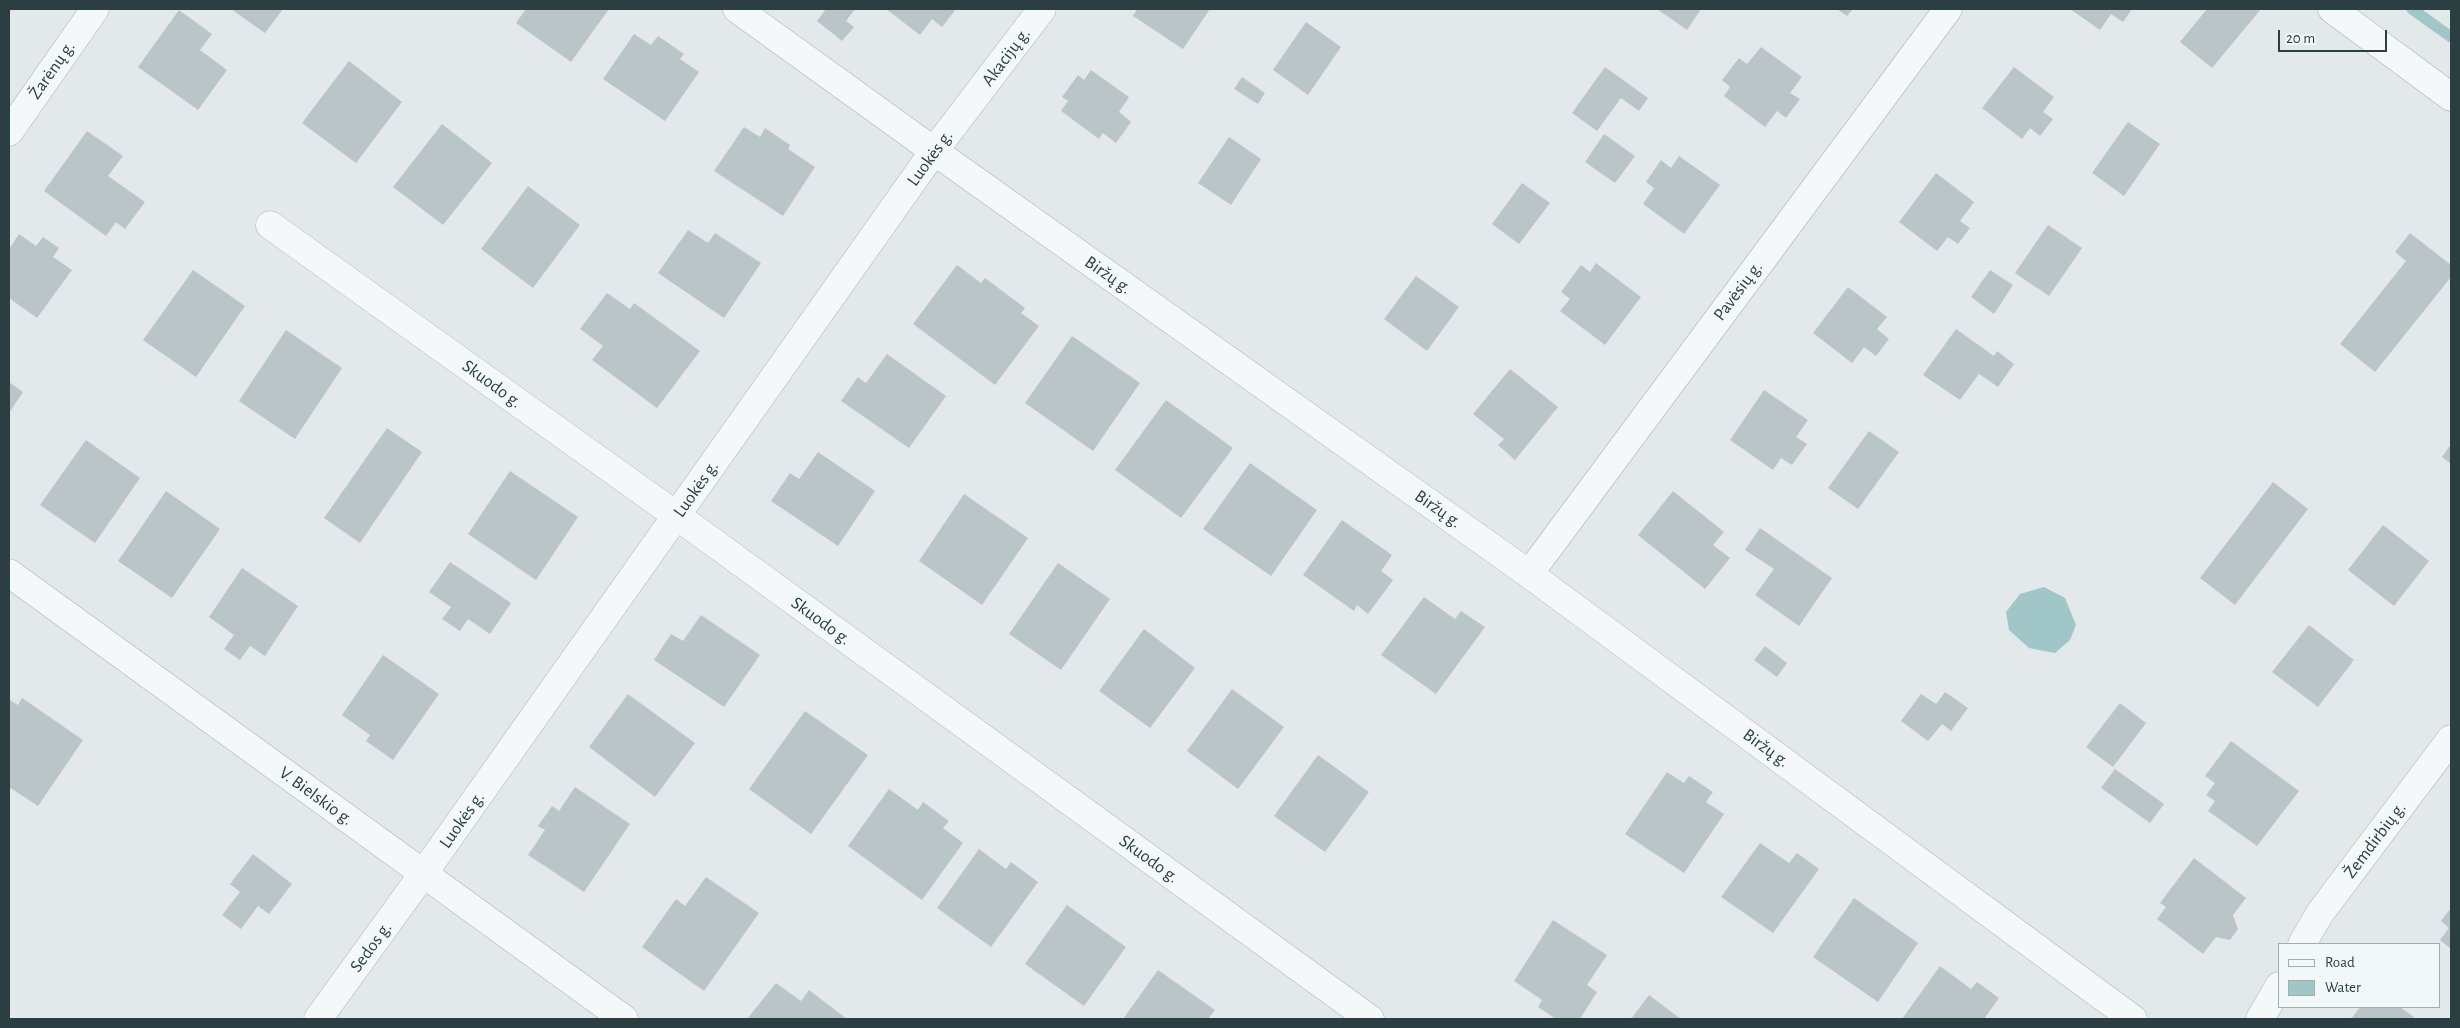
<!DOCTYPE html>
<html>
<head>
<meta charset="utf-8">
<style>
	body { margin:0 }
	#map { position:relative; width:2460px; height:1028px; overflow:hidden; background:#e3e9ea; font-family:"Alegreya Sans",sans-serif }
	canvas { display:block }
	.frame { position:absolute; inset:0; border:10px solid #2b3e41; pointer-events:none }
	.legend { position:absolute; left:2278px; top:943px; width:162px; height:65px; box-sizing:border-box; background:#f2f7f7; border:1px solid #a2adae; margin:0; padding:6px 9px; list-style:none; font-size:15px; color:#2b3e41 }
	.legend li { display:flex; align-items:center; gap:10px; height:25px }
	.legend b { width:25px; border:1px solid #a2adae }
	.scale { position:absolute; left:2278px; top:30px; width:109px; height:22px; box-sizing:border-box; border:2px solid #2b3e41; border-top:0; padding-left:6px; font-size:15px; line-height:18px; white-space:nowrap; color:#2b3e41; -webkit-text-stroke:4px #f2f7f7; paint-order:stroke }
</style>
</head>
<body>
<div id="map">
<canvas width="2460" height="1028"></canvas>
<div class="frame"></div>
<ul class="legend">
<li><b style="height:6px;background:#f5f8f8"></b>Road</li>
<li><b style="height:14px;background:#a0c6c8"></b>Water</li>
</ul>
<div class="scale">20 m</div>
</div>
<script>
const g = document.querySelector('canvas').getContext('2d');
g.lineJoin = 'round';
function fillPath(path, color) { g.fillStyle = color; g.fill(path, 'evenodd'); }
const toPath = rows => new Path2D(rows.map(r => 'M' + r).join(''));
function trace(path, color, width, dash) { g.strokeStyle = color; g.lineWidth = width; g.lineCap = dash ? 'butt' : 'round'; g.setLineDash(dash || []); g.stroke(path); }
function drawText(font, color, halo, rows, align = 'center') {
  g.font = font + ' "Alegreya Sans",sans-serif'; g.lineWidth = 4.5; g.setLineDash([]); g.textBaseline = 'middle'; g.strokeStyle = halo; g.fillStyle = color; for (const [text, x, y, turn = 0] of rows) {
    g.save(); g.translate(x, y); g.rotate((+turn || 0) * Math.PI / 180); g.textAlign = isNaN(turn) ? turn : align; if (halo) g.strokeText(text, 0, 0); g.fillText(text, 0, 0); g.restore();
  }
}
fillPath(toPath([
	[2044,587,2065,598,2076,625,2070,640,2055,653,2029,648,2009,630,2006,612,2020,594]
]), '#a0c6c8');
trace(toPath([
	[2412,9,2451,37]
]), '#a0c6c8', 11);
fillPath(toPath([
	[231,9,283,9,265,33],
	[526,9,609,9,571,62,516,23],
	[826,9,855,9,846,21,854,27,842,41,817,21],
	[886,9,956,9,942,27,932,19,920,35],
	[1137,9,1210,9,1183,49,1133,16],
	[1657,9,1701,9,1687,30],
	[1837,9,1853,9,1847,16],
	[2070,9,2132,9,2123,22,2111,14,2100,30],
	[2207,9,2261,9,2212,68,2180,42],
	[179,10,212,34,200,50,227,70,198,110,138,67],
	[1306,22,1341,47,1308,95,1273,70],
	[634,34,651,45,658,36,684,54,680,59,699,72,665,121,603,79],
	[1761,47,1802,77,1790,93,1800,99,1786,118,1777,111,1765,127,1724,96,1730,87,1722,80,1739,58,1747,64],
	[349,61,402,102,356,163,302,123],
	[1605,67,1648,98,1639,111,1621,98,1597,131,1572,113],
	[2014,67,2054,97,2043,112,2053,119,2040,136,2030,128,2022,139,1982,108],
	[1091,70,1129,97,1119,112,1131,122,1116,143,1103,133,1099,139,1061,111,1068,101,1062,97,1078,75,1084,80],
	[1242,77,1265,93,1258,104,1234,89],
	[2128,122,2160,144,2124,196,2092,173],
	[442,124,492,163,443,225,393,187],
	[744,127,760,137,765,128,790,145,788,149,815,167,783,216,714,171],
	[87,131,123,156,108,176,145,202,125,229,116,222,106,236,44,191],
	[1604,134,1635,156,1615,183,1585,162],
	[1229,137,1261,159,1231,205,1198,183],
	[1679,156,1720,185,1684,234,1643,204,1654,188,1646,182,1661,160,1671,168],
	[1936,173,1974,202,1960,221,1970,228,1958,244,1948,237,1937,251,1899,222],
	[1522,183,1550,203,1519,244,1492,224],
	[528,186,580,225,533,288,481,249],
	[2048,225,2082,248,2049,296,2015,273],
	[688,230,708,243,715,233,761,263,724,318,658,273],
	[2410,233,2451,265,2451,277,2375,372,2340,344,2406,261,2395,252],
	[19,234,36,246,43,237,59,248,53,257,72,270,37,318,9,298,9,249],
	[1596,263,1641,297,1605,345,1560,311,1570,299,1561,292,1581,265,1590,272],
	[957,265,981,283,985,278,1025,308,1021,313,1039,326,995,385,913,324],
	[193,270,245,306,196,377,143,340],
	[1990,270,2013,285,1994,314,1971,297],
	[1416,276,1459,307,1427,351,1384,319],
	[1848,287,1887,317,1877,329,1889,339,1876,356,1864,347,1852,363,1813,333],
	[607,293,630,309,634,303,700,351,657,408,592,360,603,346,580,329],
	[1956,329,1994,356,1997,351,2014,364,1998,387,1979,374,1960,400,1923,375],
	[286,330,342,368,295,439,239,401],
	[1072,336,1140,383,1093,451,1025,403],
	[887,354,946,396,909,448,841,401,858,377,866,383],
	[1510,369,1558,407,1515,460,1498,445,1504,439,1473,414],
	[9,382,23,392,9,413],
	[1764,390,1808,420,1796,437,1807,444,1792,465,1781,458,1773,470,1730,440],
	[1166,400,1233,448,1181,518,1115,470],
	[387,428,422,452,360,543,324,518],
	[1869,431,1899,452,1858,509,1828,488],
	[86,440,140,478,95,543,40,505],
	[2451,444,2451,464,2442,457],
	[818,452,875,491,838,546,771,501,790,473,799,479],
	[1250,463,1317,510,1271,576,1203,529],
	[510,471,578,517,536,580,468,534],
	[2273,482,2308,509,2235,605,2200,578],
	[166,491,220,529,172,598,118,561],
	[1673,491,1724,532,1713,545,1730,558,1705,589,1638,535],
	[964,494,1028,538,982,605,919,561],
	[1342,520,1392,555,1381,571,1393,580,1368,614,1357,605,1354,611,1303,575],
	[2383,525,2429,561,2394,606,2348,570],
	[1760,528,1832,578,1799,626,1755,595,1774,569,1745,550],
	[450,562,511,603,490,634,468,619,460,631,442,619,451,607,429,592],
	[1058,563,1110,599,1061,670,1009,634],
	[242,568,298,606,265,656,250,646,240,660,224,649,234,635,209,617],
	[1424,597,1455,619,1461,611,1485,627,1436,694,1381,655],
	[701,615,760,655,724,707,654,660,671,634,683,641],
	[2309,625,2354,660,2318,707,2272,672],
	[1144,629,1195,668,1150,728,1099,691],
	[1765,646,1787,663,1777,677,1754,660],
	[383,655,439,694,393,760,366,741,370,735,342,715],
	[1232,689,1284,727,1238,789,1187,751],
	[1945,692,1968,708,1951,731,1942,724,1928,741,1901,721,1921,694,1936,704],
	[628,694,695,743,655,797,589,747],
	[22,698,83,740,38,806,9,787,9,701,10,700,18,705],
	[2120,703,2146,723,2113,767,2086,747],
	[805,711,868,755,811,834,749,789],
	[2231,741,2299,791,2257,846,2208,811,2215,801,2206,795,2215,783,2205,776],
	[1318,755,1369,792,1325,852,1274,816],
	[2115,769,2164,804,2150,823,2101,788],
	[1667,772,1684,783,1689,776,1713,792,1706,802,1724,814,1684,873,1625,834],
	[575,787,630,824,584,892,528,855,545,830,538,826,552,806,559,811],
	[889,789,918,810,923,802,949,821,943,828,963,843,922,900,848,846],
	[1760,843,1789,863,1797,853,1819,869,1773,933,1721,897],
	[979,849,1006,869,1011,862,1038,882,991,947,937,908],
	[253,854,292,884,269,914,258,906,241,929,222,915,240,892,230,884],
	[2194,858,2246,898,2233,915,2238,929,2230,940,2216,937,2203,954,2157,919,2166,907,2160,903],
	[706,877,759,913,704,991,642,947,676,899,685,906],
	[1854,898,1918,943,1878,1002,1813,957],
	[1067,905,1126,947,1084,1006,1025,964],
	[2451,908,2451,949,2440,940,2449,928,2441,921],
	[1553,920,1607,955,1587,985,1597,992,1580,1019,1556,1019,1538,1007,1542,1000,1514,981],
	[1940,966,1971,989,1977,982,1999,998,1984,1019,1902,1019],
	[1158,970,1215,1010,1208,1019,1123,1019],
	[776,983,801,1001,809,990,847,1019,747,1019],
	[1649,995,1681,1019,1631,1019],
	[2360,1007,2400,1007,2414,1017,2412,1019,2351,1019]
]), '#bac5c7');
const minor = toPath([
	[737,9,934,151,1529,574,2133,1019],
	[2332,9,2451,97],
	[9,132,95,9],
	[270,225,677,516,1370,1019],
	[9,573,624,1019],
	[1529,574,1948,9],
	[2302,944,2320,913,2451,739],
	[318,1019,423,874,934,151,1042,9],
	[2260,1019,2279,986]
]);
trace(minor, '#a8b2b4', 29);
trace(minor, '#f5f8f8', 28);
drawText('18px', '#2b3e41', '#f2f7f7', [
	["Akacijų g.",1006,57,-53],
	["Žarėnų g.",52,70,-55],
	["Luokės g.",930,158,-54],
	["Biržų g.",1108,275,35],
	["Pavėsių g.",1738,291,-53],
	["Skuodo g.",492,384,36],
	["Luokės g.",696,489,-55],
	["Biržų g.",1438,509,35],
	["Skuodo g.",821,621,36],
	["Biržų g.",1766,748,36],
	["V. Bielskio g.",316,796,36],
	["Luokės g.",462,820,-55],
	["Žemdirbių g.",2375,840,-53],
	["Skuodo g.",1149,859,36],
	["Sedos g.",371,947,-54]
]);
</script>
</body>
</html>
